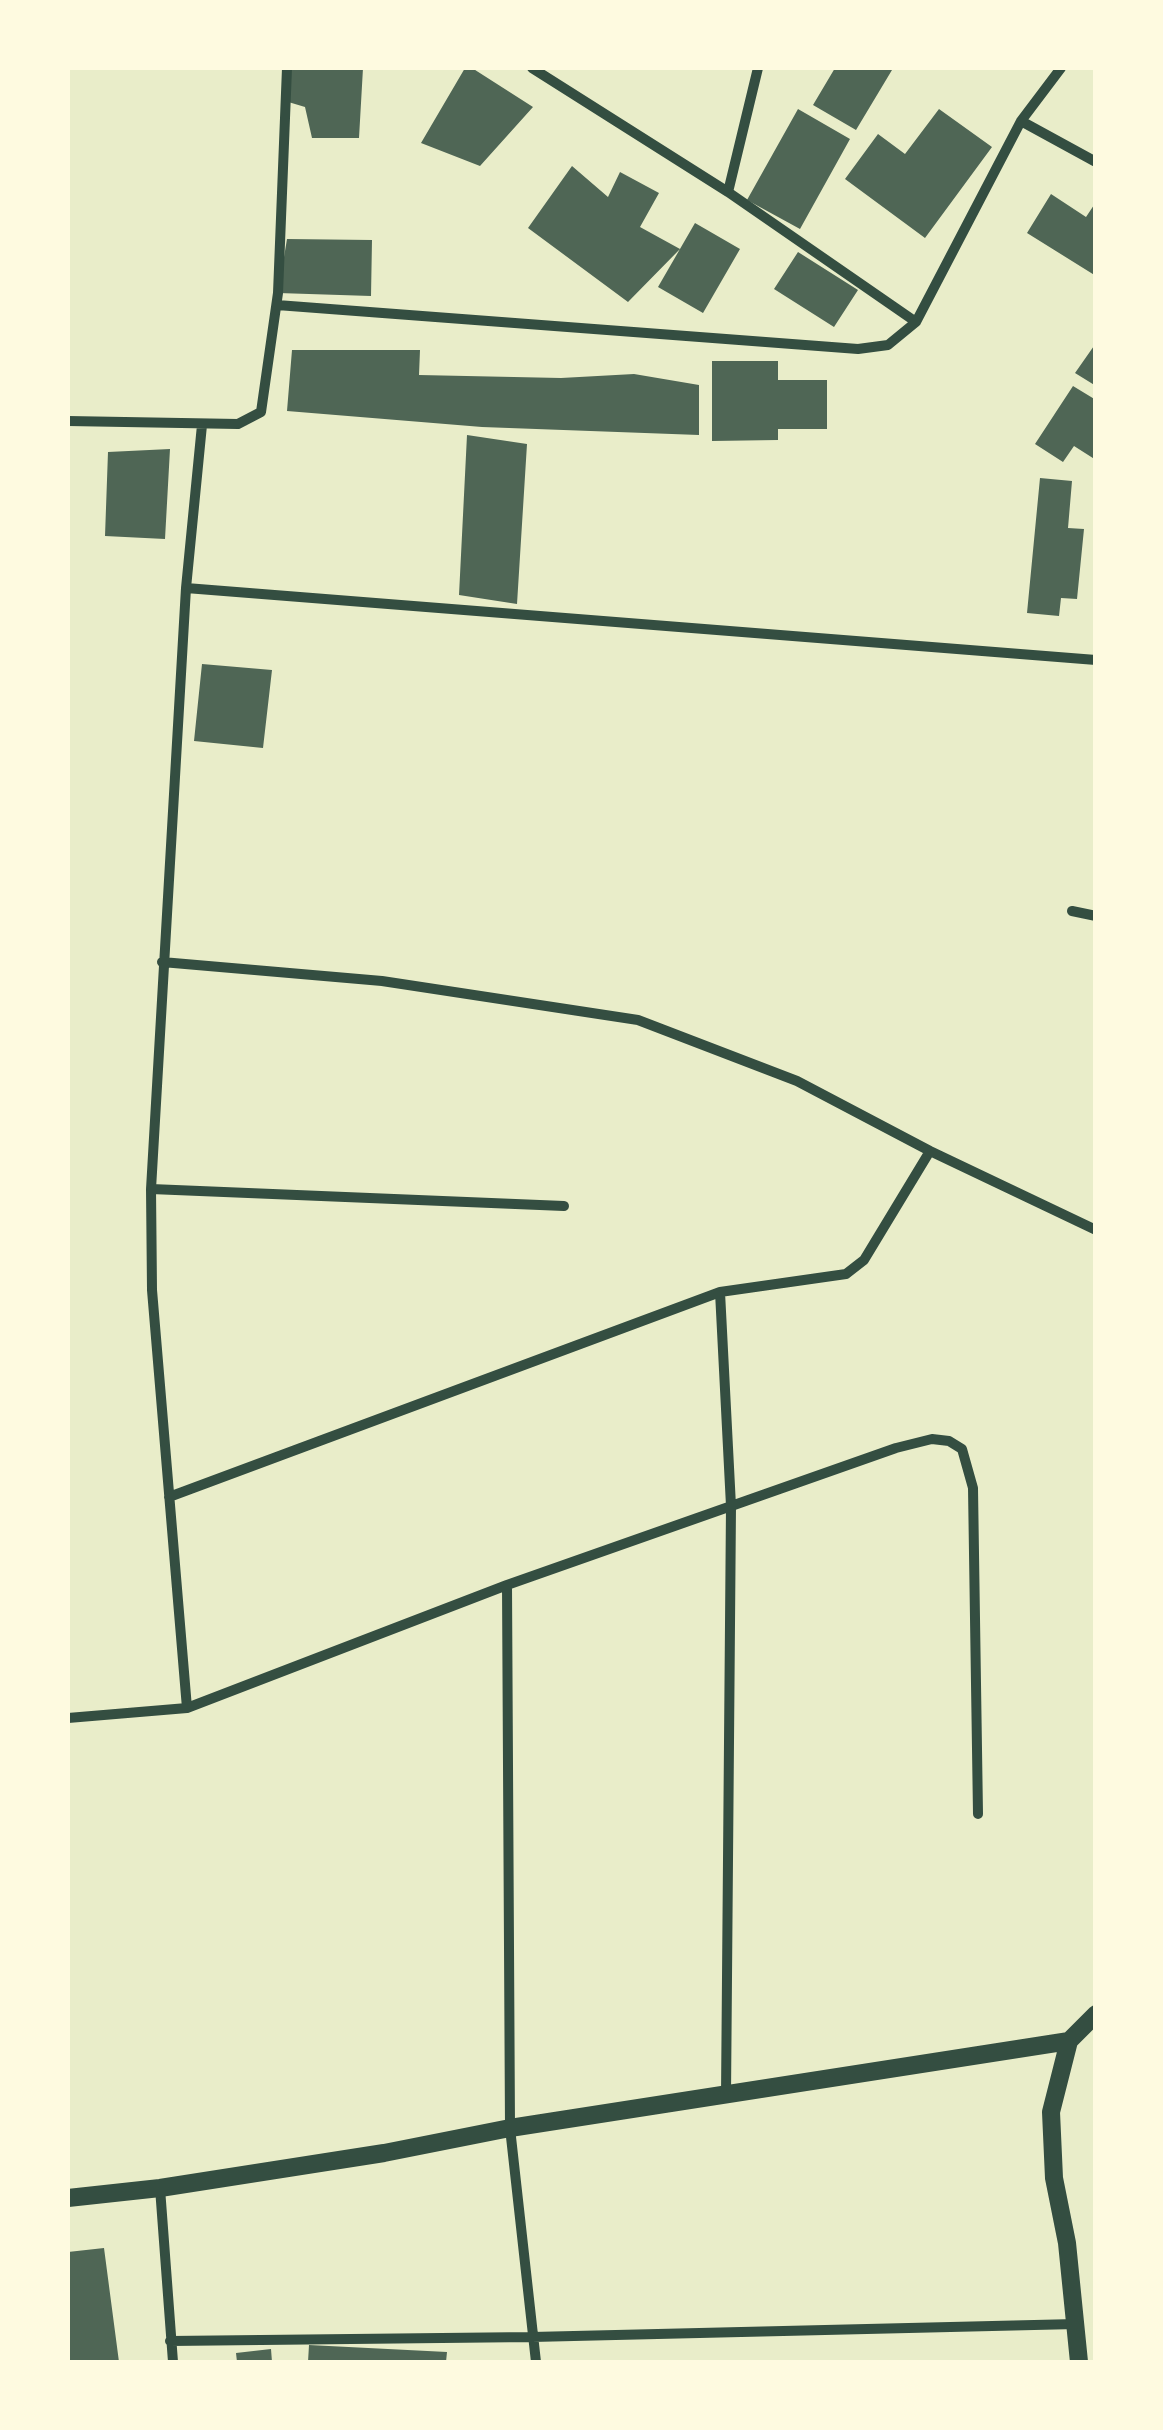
<!DOCTYPE html>
<html>
<head>
<meta charset="utf-8">
<style>
	body { margin:0 }
	#map { position:relative; width:1163px; height:2430px; overflow:hidden; background:#e9edc9; font-family:"PT Sans Narrow",sans-serif }
	canvas { display:block }
	.frame { position:absolute; inset:0; border:70px solid #fefae0; pointer-events:none }
</style>
</head>
<body>
<div id="map">
<canvas width="1163" height="2430"></canvas>
<div class="frame"></div>
</div>
<script>
const g = document.querySelector('canvas').getContext('2d');
g.lineJoin = 'round';
function fillPath(path, color) { g.fillStyle = color; g.fill(path, 'evenodd'); }
const toPath = rows => new Path2D(rows.map(r => 'M' + r).join(''));
function trace(path, color, width, dash) { g.strokeStyle = color; g.lineWidth = width; g.lineCap = dash ? 'butt' : 'round'; g.setLineDash(dash || []); g.stroke(path); }
fillPath(toPath([
	[287,68,363,68,359,138,312,138,305,107,285,101],
	[465,68,472,68,533,107,480,166,421,143],
	[835,68,892,70,856,130,813,105],
	[798,109,850,139,800,229,747,200],
	[939,109,992,147,925,238,845,179,878,134,905,154],
	[572,166,608,197,620,172,659,193,640,227,680,249,628,302,528,228],
	[1051,194,1086,217,1096,202,1096,276,1027,233],
	[695,223,740,249,703,313,658,287],
	[287,239,372,240,371,296,278,293],
	[798,252,858,290,834,327,774,289],
	[1096,343,1096,386,1075,373],
	[292,350,420,350,419,375,561,378,634,374,699,385,699,435,482,427,287,411],
	[712,361,778,361,778,380,827,380,827,429,778,429,778,440,712,441],
	[1073,386,1096,400,1096,460,1074,446,1063,462,1035,444],
	[467,435,527,444,517,604,459,595],
	[170,449,165,539,105,536,108,452],
	[1040,478,1072,481,1068,528,1084,529,1077,599,1061,598,1059,616,1027,613],
	[202,664,272,670,263,748,194,741],
	[104,2248,119,2362,68,2362,68,2252],
	[309,2345,447,2352,446,2362,308,2362],
	[271,2349,272,2362,237,2362,236,2353]
]), '#4f6655');
trace(toPath([
	[532,68,728,192,758,68],
	[1021,121,1096,162],
	[728,192,916,322,1021,121,1061,68],
	[277,305,858,349,888,345,916,322],
	[68,421,238,424,261,412,278,293,287,68],
	[186,588,1096,660],
	[1072,911,1096,916],
	[162,962,382,981,638,1020,797,1081,930,1151,1096,1230],
	[151,1189,564,1206],
	[720,1292,731,1506,726,2095],
	[169,1497,720,1292,846,1274,864,1260,930,1151],
	[507,1585,510,2128,536,2362],
	[187,1708,152,1290,151,1189,186,588,202,425],
	[68,1718,187,1708,507,1585,896,1448,932,1439,949,1441,962,1449,973,1488,978,1814],
	[160,2188,173,2362],
	[170,2341,532,2337,1076,2324]
]), '#344e41', 10);
trace(toPath([
	[68,2198,160,2188,384,2153,510,2128,1069,2041],
	[1079,2362,1067,2243,1054,2178,1051,2112,1069,2041,1096,2014]
]), '#344e41', 18);
</script>
</body>
</html>
